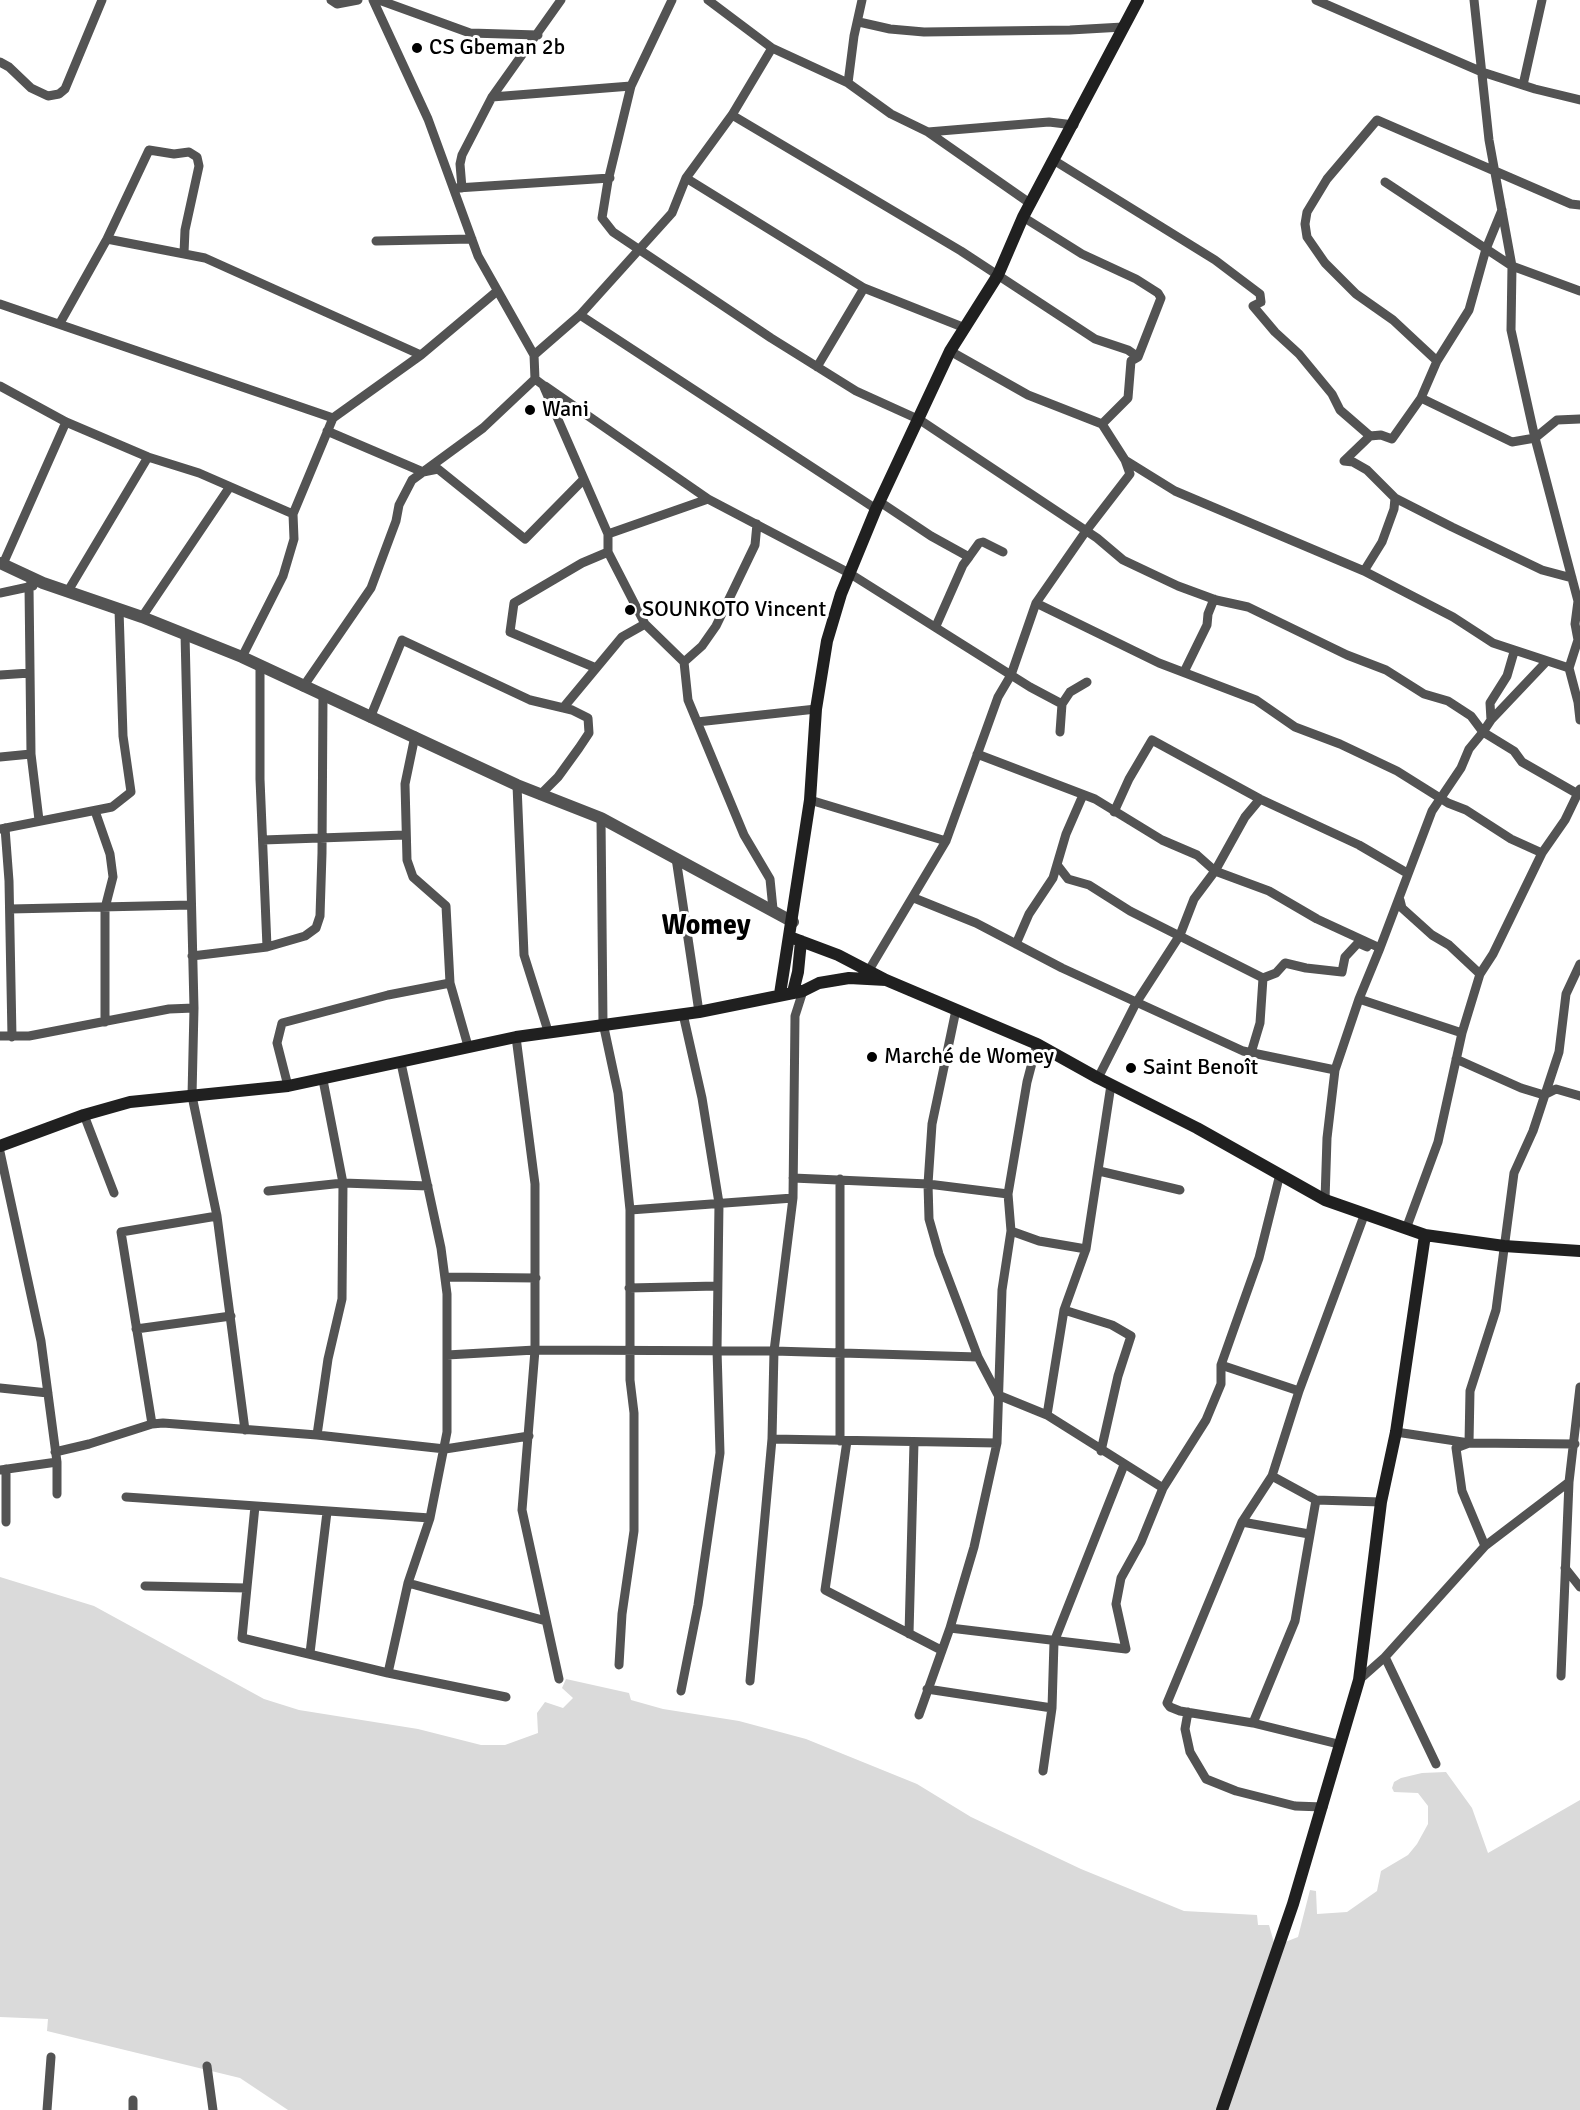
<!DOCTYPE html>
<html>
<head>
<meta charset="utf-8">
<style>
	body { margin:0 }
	canvas { display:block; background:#fff }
</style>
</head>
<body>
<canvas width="1580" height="2110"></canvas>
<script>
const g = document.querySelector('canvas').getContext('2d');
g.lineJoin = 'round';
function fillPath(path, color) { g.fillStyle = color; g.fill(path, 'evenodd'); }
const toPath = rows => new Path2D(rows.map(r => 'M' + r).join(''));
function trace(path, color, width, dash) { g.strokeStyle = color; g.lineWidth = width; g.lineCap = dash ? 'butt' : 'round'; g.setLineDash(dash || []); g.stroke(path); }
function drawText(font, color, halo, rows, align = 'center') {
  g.font = font + ' Signika,sans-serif'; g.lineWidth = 6; g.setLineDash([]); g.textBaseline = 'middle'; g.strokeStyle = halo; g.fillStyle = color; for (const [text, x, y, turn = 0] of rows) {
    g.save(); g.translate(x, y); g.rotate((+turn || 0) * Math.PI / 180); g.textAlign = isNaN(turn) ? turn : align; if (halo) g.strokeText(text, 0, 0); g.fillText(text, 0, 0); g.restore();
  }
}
fillPath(toPath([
	[0,1577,94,1606,264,1699,299,1710,418,1729,481,1745,505,1745,538,1733,537,1713,545,1702,563,1708,573,1698,562,1688,566,1679,629,1693,631,1700,663,1709,739,1721,806,1739,917,1784,971,1817,1081,1869,1184,1911,1257,1915,1258,1925,1269,1925,1275,1946,1298,1937,1310,1890,1316,1891,1317,1914,1347,1912,1377,1891,1381,1871,1408,1855,1417,1844,1428,1824,1428,1806,1418,1793,1394,1792,1392,1788,1394,1782,1401,1778,1422,1773,1446,1772,1472,1808,1488,1853,1580,1800,1580,2110,288,2110,240,2078,47,2031,48,2019,0,2017]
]), '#dadada');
trace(toPath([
	[331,0,337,4,358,0],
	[373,0,428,119,478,256,534,355,535,379,543,385,608,534,608,552,645,624,684,662,688,700,744,835,770,879,773,909],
	[379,0,470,33,538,35],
	[672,0,631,86,608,181,602,218,613,232,771,338,856,391,920,420,1097,538,1123,560,1178,586,1216,600,1248,607,1347,655,1386,670,1424,694,1448,701,1471,716,1483,732,1469,749,1461,768,1432,811,1380,948,1317,919,1269,891,1215,871,1197,855,1162,840,1095,799,977,754],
	[708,0,772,48,848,83,891,114,928,132,1031,204],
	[1316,0,1482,72,1535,89,1580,100],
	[1474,0,1489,140,1512,266,1511,330,1535,438,1578,601,1575,624,1578,640,1569,668,1578,702,1580,720],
	[859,22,890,29,924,32,1070,30,1123,27],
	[0,62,9,67,31,88,48,96,59,94,65,89,102,0],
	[848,83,854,36,862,0],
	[1523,85,1542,0],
	[492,97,631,86],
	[732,115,961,251,1095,339,1128,350,1138,357],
	[928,132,1049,122,1074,125],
	[1055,161,1215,260,1260,294,1261,302,1253,306,1275,332,1299,354,1332,394,1340,410,1370,436],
	[686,178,864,288,965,328],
	[1385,182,1512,266,1580,291],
	[457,188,610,178],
	[462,188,460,164,462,155,492,97,561,0],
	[1023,217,1082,254,1136,279,1158,293,1161,298,1138,357,1131,361,1128,398,1102,424],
	[107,239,205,258,421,355],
	[376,241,472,239],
	[0,304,333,418],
	[580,315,876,509],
	[60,323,107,239,149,150,174,154,189,152,197,157,199,166,185,230,184,253],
	[950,351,1028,395,1102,424,1125,460,1175,491,1364,571,1453,617,1493,643,1569,668],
	[534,355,580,315,672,213,686,178,732,115,772,48],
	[1437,361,1393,320,1356,294,1325,263,1307,237,1305,224,1307,212,1327,179,1377,120,1571,204,1580,205],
	[817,367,864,288],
	[0,386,66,422,148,457,199,473,293,514],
	[545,386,708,499,849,573,1030,687,1062,704,1060,732],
	[1421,398,1512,442,1535,438,1557,420,1580,419],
	[327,431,423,472,438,469,525,539,583,480],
	[1344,461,1370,436,1381,435,1392,439,1421,398,1437,361,1469,310,1486,249,1502,210],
	[1344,461,1353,462,1367,470,1395,498,1452,527,1542,570,1572,578],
	[880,502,931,536,969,557,963,565,936,626],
	[608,534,708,499],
	[969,557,979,543,983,542,1003,552],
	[3,564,66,422],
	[1364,571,1382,542,1394,509,1395,498],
	[29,586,31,754,39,820],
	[68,591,148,457],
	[0,593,33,586],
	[1036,603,1159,663,1256,700,1295,727,1340,744,1397,771,1448,803,1466,810,1511,839,1542,853,1565,820,1580,789],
	[142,617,229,488],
	[185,634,194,1008,192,1096,217,1216,245,1430],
	[1514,652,1507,676,1490,703,1491,720,1483,732,1514,751,1522,762,1578,794],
	[242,657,283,576,294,539,293,514,333,418,421,355,496,292],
	[684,662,702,646,716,626,755,545,757,524],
	[260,666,260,779,267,947],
	[596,668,510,632,514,603,582,563,608,552],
	[1184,672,1207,625,1208,614,1214,599],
	[0,675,30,673],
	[303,687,371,588,396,521,399,505,412,480,483,428,535,379],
	[1062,704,1070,692,1087,682],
	[563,708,622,637,645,624],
	[370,718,402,640,530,700,572,710,588,718,589,733,579,748,558,777,540,795],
	[1491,720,1546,662],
	[697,722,816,709],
	[415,736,405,784,407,860,413,877,446,906,450,983,468,1046],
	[0,757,31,754],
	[517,785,524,955,548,1031],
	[810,800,946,841],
	[95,811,110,854,113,877,105,908,105,1022],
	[1114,812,1129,779,1152,740,1260,799,1359,845,1407,873],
	[601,818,603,1023,618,1093,630,1210,630,1380,634,1413,634,1531,622,1614,619,1665],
	[5,828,9,881,12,1037],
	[0,829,112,807,131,792,123,736,119,609],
	[263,840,405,835],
	[676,858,699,1012],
	[1058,866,1068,879,1089,885,1130,911,1263,978,1276,973,1285,963,1306,968,1342,972,1345,957,1358,943,1367,947],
	[914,898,976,923,1062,968,1243,1051,1335,1070],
	[1400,900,1402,908,1432,935,1449,945,1480,974,1462,1033,1438,1142,1406,1229],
	[10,909,191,905],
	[1016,944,1029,914,1053,878,1066,834,1083,795],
	[192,956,267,947,305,936,316,928,320,916,322,853,323,696],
	[869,970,946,841,998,697,1011,675,1036,603,1086,531,1130,474,1125,460],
	[1480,974,1493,954,1542,853],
	[1359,999,1462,1033],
	[956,1010,932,1124,928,1184,929,1219,939,1254,978,1357,998,1395,1047,1415,1163,1488],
	[0,1036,29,1036,169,1009,194,1008],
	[516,1037,535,1184,535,1350,522,1510,559,1679],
	[1251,1053,1260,1023,1263,978],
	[1456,1059,1521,1088,1544,1095,1556,1089,1580,1096],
	[1098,1078,1136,1003,1180,935,1194,899,1215,871,1245,817,1260,799],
	[288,1086,277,1043,282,1023,388,995,450,983],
	[84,1115,114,1193],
	[0,1152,41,1341,57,1462,57,1494],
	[1099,1171,1180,1190],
	[793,1178,928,1184,1008,1194],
	[840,1179,840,1441],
	[268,1191,343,1183,428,1186],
	[1325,1200,1327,1138,1335,1070,1359,999,1380,948],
	[630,1210,793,1198],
	[1011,1231,1039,1241,1086,1249],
	[445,1277,536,1278],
	[629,1288,717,1286],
	[1064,1310,1112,1325,1131,1336,1118,1376,1101,1451],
	[136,1329,231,1316],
	[447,1355,535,1350,774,1351,978,1357],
	[1221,1365,1299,1391],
	[0,1388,48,1393],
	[1047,1415,1064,1310,1086,1249,1111,1085],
	[152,1424,121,1232,217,1216],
	[1396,1432,1469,1443,1575,1444],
	[317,1435,328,1359,342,1299,343,1183,323,1080],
	[772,1439,997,1443],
	[847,1441,825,1590,941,1650],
	[55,1452,89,1444,152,1424,163,1423,317,1435,445,1449,529,1436],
	[0,1470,57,1462],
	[1272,1476,1316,1500,1381,1502],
	[126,1497,430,1518],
	[255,1506,242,1638,388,1673,506,1697],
	[6,1522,6,1469],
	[1242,1522,1309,1534],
	[1485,1546,1462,1491,1456,1448,1469,1443,1470,1391,1496,1310,1514,1173,1533,1131,1559,1052,1566,994,1580,964],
	[1565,1568,1580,1587],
	[408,1583,546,1621],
	[145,1586,247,1588],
	[950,1628,1126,1649,1116,1604,1121,1578,1141,1542,1163,1488,1206,1420,1221,1384,1221,1365,1259,1258,1280,1174],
	[909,1634,914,1442],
	[310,1653,327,1512],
	[1385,1657,1436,1764],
	[388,1673,408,1583,430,1518,447,1432,447,1294,441,1248,401,1063],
	[1561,1676,1569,1482,1580,1387],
	[1359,1680,1385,1657,1485,1546,1569,1482],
	[750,1681,772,1439,774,1351,793,1198,795,1016,803,991],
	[927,1689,1052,1708],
	[681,1691,698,1605,720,1453,717,1350,719,1203,702,1098,683,1014],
	[1188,1712,1185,1729,1190,1752,1206,1779,1236,1791,1295,1806,1323,1807],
	[919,1715,950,1628,974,1547,997,1443,1002,1290,1011,1231,1008,1194,1027,1082,1037,1044],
	[1253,1723,1295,1621,1316,1500],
	[1338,1744,1253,1723,1180,1711,1170,1707,1167,1703,1242,1522,1272,1476,1299,1391,1365,1213],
	[1043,1771,1052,1708,1054,1642,1124,1465],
	[207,2066,213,2110],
	[133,2100,133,2110],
	[47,2110,51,2057]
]), '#535353', 9);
trace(toPath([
	[0,563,43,583,142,617,242,657,517,785,601,818,793,922]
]), '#535353', 12);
trace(toPath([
	[790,937,838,955,886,980,1037,1044,1098,1078,1197,1128,1325,1200,1425,1235,1504,1246,1580,1251],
	[793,992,798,972,801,941],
	[780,994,810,800,816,709,827,641,841,594,876,509,950,351,998,275,1023,217,1138,0],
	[0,1146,84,1115,130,1102,288,1086,516,1037,699,1012,803,991,819,983,849,978,886,980],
	[1222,2110,1293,1904,1359,1680,1381,1502,1396,1432,1425,1235]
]), '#202020', 12);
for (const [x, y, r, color] of [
	[417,48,6,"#000"],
	[530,410,6,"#000"],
	[630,610,6,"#000"],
	[872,1057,6,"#000"],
	[1131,1068,6,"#000"]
]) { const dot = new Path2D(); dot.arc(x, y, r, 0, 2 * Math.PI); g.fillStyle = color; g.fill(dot); trace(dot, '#fff', 2); }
drawText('22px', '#000', '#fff', [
	["CS Gbeman 2b",429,48],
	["Wani",542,410],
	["SOUNKOTO Vincent",642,610],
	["Marché de Womey",884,1057],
	["Saint Benoît",1143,1068]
], 'left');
drawText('bold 28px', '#000', '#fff', [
	["Womey",706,927]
]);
</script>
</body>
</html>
